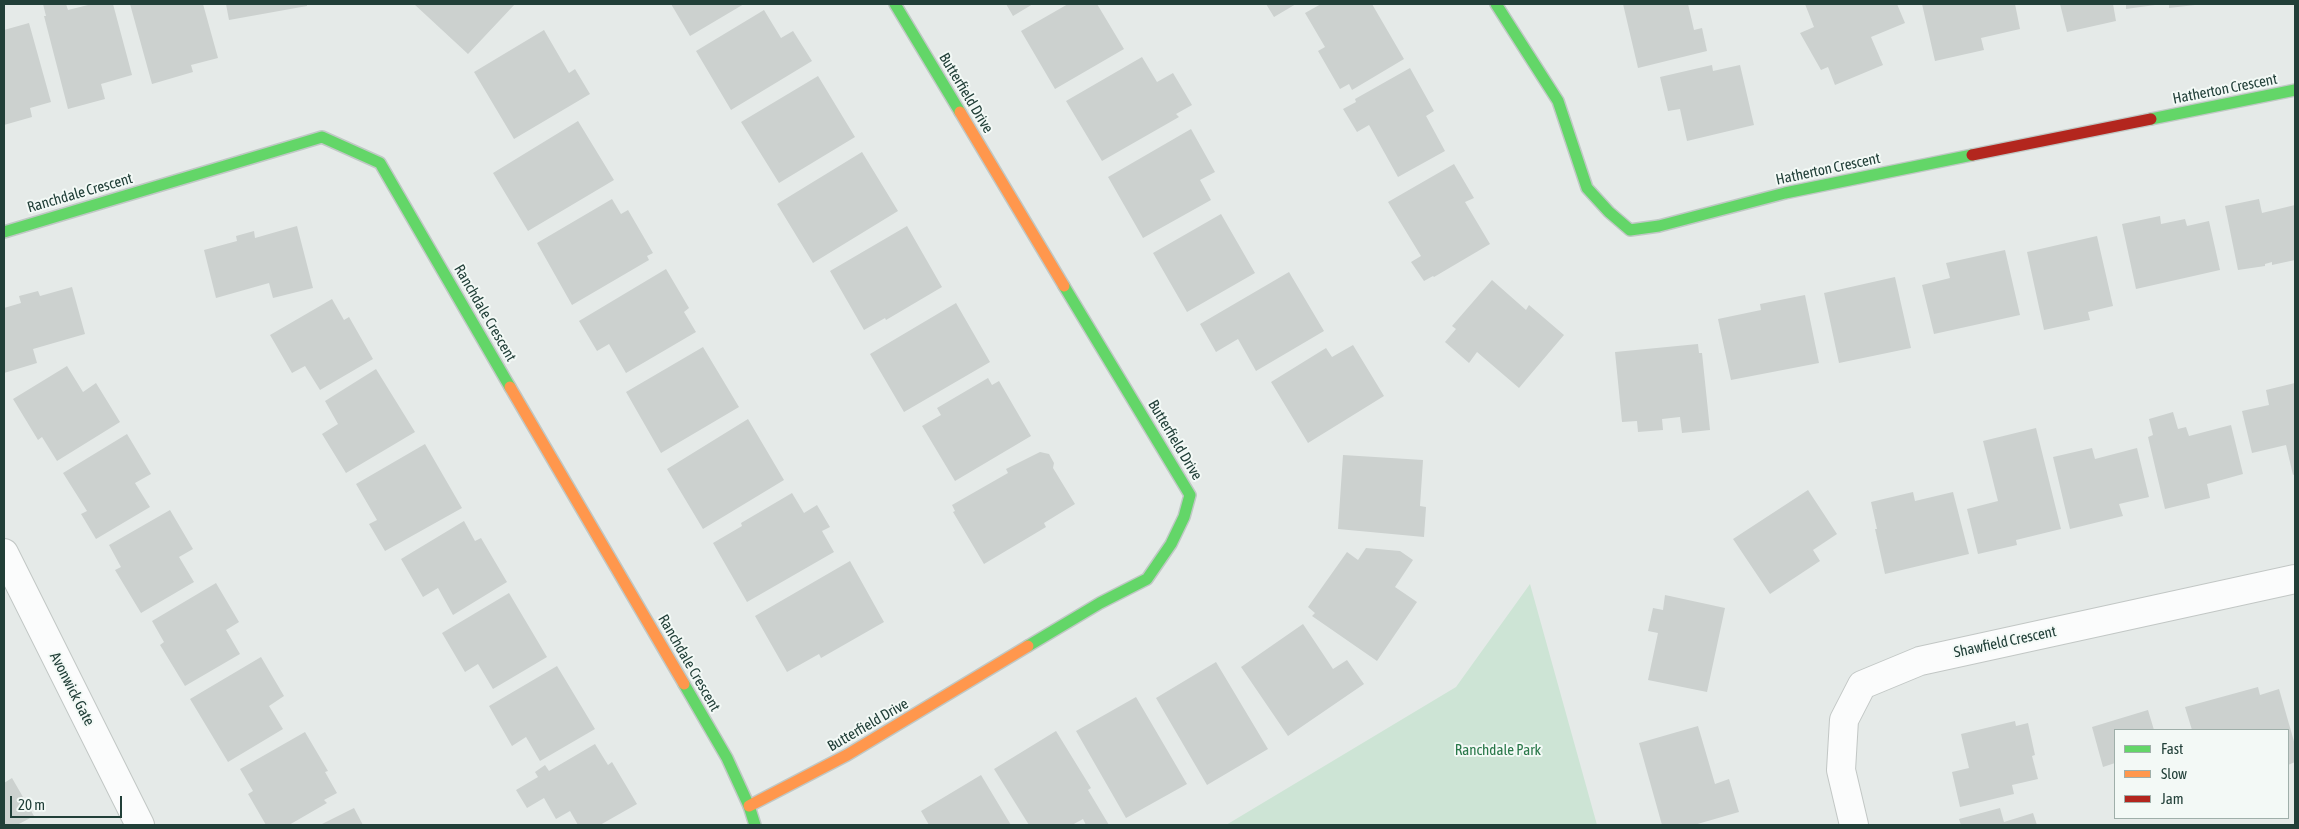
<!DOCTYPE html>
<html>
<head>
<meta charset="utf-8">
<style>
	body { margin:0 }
	#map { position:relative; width:2299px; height:829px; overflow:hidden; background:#e5eae8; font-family:"Asap Condensed",sans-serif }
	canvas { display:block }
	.frame { position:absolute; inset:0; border:5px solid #213f38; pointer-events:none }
	.legend { position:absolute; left:2114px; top:729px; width:175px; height:90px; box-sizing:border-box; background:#f3f9f6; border:1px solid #9fafaa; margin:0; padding:6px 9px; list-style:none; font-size:15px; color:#213f38 }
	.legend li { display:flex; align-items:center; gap:10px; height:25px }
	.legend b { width:25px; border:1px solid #9fafaa }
	.scale { position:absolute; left:10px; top:796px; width:112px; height:22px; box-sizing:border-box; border:2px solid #213f38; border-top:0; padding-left:6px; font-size:15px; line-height:18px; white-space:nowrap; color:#213f38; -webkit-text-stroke:4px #f3f9f6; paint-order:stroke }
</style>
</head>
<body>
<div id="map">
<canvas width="2299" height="829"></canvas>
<div class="frame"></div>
<ul class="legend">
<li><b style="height:6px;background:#63d668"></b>Fast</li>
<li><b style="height:6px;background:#ff974d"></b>Slow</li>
<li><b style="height:6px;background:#b3261e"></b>Jam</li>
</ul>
<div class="scale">20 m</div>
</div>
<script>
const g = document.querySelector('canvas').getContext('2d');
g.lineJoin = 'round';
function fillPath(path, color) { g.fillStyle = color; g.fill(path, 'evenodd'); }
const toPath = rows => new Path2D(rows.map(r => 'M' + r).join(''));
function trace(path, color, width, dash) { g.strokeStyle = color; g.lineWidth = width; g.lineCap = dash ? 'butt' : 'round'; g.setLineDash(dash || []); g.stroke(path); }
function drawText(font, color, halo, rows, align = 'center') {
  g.font = font + ' "Asap Condensed",sans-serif'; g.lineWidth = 4; g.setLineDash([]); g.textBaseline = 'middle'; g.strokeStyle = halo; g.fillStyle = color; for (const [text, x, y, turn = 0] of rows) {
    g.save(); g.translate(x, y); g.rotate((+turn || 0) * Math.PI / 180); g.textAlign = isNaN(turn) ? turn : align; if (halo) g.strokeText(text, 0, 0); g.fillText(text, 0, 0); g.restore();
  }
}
fillPath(toPath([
	[1530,584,1597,825,1226,825,1456,687]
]), '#cde4d5');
fillPath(toPath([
	[43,4,66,4,68,10,92,4,113,4,132,75,101,84,105,99,68,109,44,16,46,16],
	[130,4,203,4,218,58,191,65,193,72,152,84],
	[226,4,307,4,307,6,229,20],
	[414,4,515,4,468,54],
	[671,4,744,4,690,36],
	[1006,4,1033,4,1013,16],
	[1068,4,1097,4,1124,49,1055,89,1021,31],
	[1266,4,1296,4,1274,17],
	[1321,4,1372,4,1404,59,1352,90,1349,84,1340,89,1318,51,1325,47,1305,13],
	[1623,4,1688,4,1694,30,1702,28,1707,51,1638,68],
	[1805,4,1897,4,1905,23,1871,37,1883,65,1835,85,1828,67,1821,70,1800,33,1814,27],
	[1922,4,2015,4,2020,29,1981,38,1984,50,1935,61],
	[2060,4,2113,4,2116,21,2067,32],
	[2126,4,2155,4,2155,5,2126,9],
	[2169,4,2195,4,2195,5,2169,8],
	[764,10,781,38,793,31,812,61,731,110,696,51],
	[29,23,51,102,30,108,32,117,4,125,4,30],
	[544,30,569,73,575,69,590,94,514,139,474,72],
	[1142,57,1157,82,1173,73,1192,105,1176,114,1179,117,1102,161,1066,101],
	[1712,65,1713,71,1740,65,1754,125,1687,141,1680,109,1668,111,1660,77],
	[1410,68,1434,111,1426,116,1445,151,1398,177,1369,125,1357,132,1343,109,1356,102,1355,99],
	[818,76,855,137,779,183,741,122],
	[578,121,614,180,528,231,493,173],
	[1191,129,1215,172,1200,180,1211,200,1143,238,1108,177],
	[862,152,898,211,813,263,777,204],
	[1454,164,1474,198,1465,202,1490,244,1434,277,1433,276,1424,281,1411,262,1421,256,1388,202],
	[612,199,621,214,628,210,653,253,647,256,649,260,572,305,537,243],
	[2259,199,2262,213,2295,205,2295,260,2272,265,2272,262,2265,264,2265,266,2238,270,2225,206],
	[1221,214,1255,273,1187,312,1153,253],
	[2160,216,2161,224,2185,219,2187,226,2209,221,2220,270,2136,289,2122,224],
	[297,226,313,288,273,298,269,283,216,298,204,250,237,241,236,236,254,231,255,238],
	[907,226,942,287,886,320,885,318,864,330,830,271],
	[2097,236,2113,306,2088,312,2090,320,2044,330,2027,252],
	[2005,250,2020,315,1934,334,1922,285,1950,278,1946,263],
	[666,269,689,308,684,312,696,332,626,373,609,344,597,351,579,321],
	[1289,272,1324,331,1256,371,1238,339,1216,352,1200,324],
	[1895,277,1911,348,1839,363,1824,293],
	[1492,280,1526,310,1529,305,1564,335,1519,388,1477,352,1469,363,1445,342,1456,329,1452,326],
	[72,287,85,334,33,349,37,363,4,373,4,308,21,303,19,296,38,291,40,296],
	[1805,295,1819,363,1731,380,1718,319,1761,310,1760,304],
	[332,299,344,320,349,317,373,359,320,390,305,366,292,373,270,335],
	[956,303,990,362,904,412,870,354],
	[1698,344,1699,353,1702,353,1710,430,1682,433,1680,417,1662,419,1663,430,1638,432,1637,421,1622,422,1615,352],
	[1353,345,1384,396,1308,443,1271,382,1326,348,1332,357],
	[703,347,739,407,661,453,626,392],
	[67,366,83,392,96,383,120,422,57,461,42,437,38,440,13,399],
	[376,369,415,432,346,473,322,434,338,424,325,401],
	[988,378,992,385,999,381,1031,436,955,481,922,426,941,415,937,408],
	[2295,383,2295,474,2293,475,2286,445,2252,453,2242,411,2269,405,2266,390],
	[2173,412,2178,429,2186,427,2189,436,2231,425,2243,474,2207,484,2210,498,2165,509,2148,437,2153,435,2149,419],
	[748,419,784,480,703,529,667,469],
	[2036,428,2061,529,2016,540,2017,545,1978,554,1967,509,1998,501,1983,441],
	[127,434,151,474,135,483,150,507,96,539,81,514,87,511,63,473],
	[425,444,462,508,385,551,369,524,377,520,356,484],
	[2092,448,2095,459,2137,448,2149,497,2119,504,2123,516,2070,529,2053,457],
	[1040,452,1049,454,1054,463,1053,468,1075,504,1044,523,1046,527,984,564,953,512,955,511,952,505,1008,473,1006,469],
	[1343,455,1423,460,1420,506,1426,507,1424,537,1338,529],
	[1808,490,1837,534,1813,550,1820,561,1770,594,1733,539],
	[1913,492,1915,501,1953,492,1969,554,1885,574,1875,529,1877,529,1871,502],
	[792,493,804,513,817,505,830,527,822,531,834,552,747,602,713,543,742,526,741,523],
	[170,510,193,549,179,557,194,582,141,613,115,570,121,567,109,545],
	[464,521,475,541,481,538,507,582,453,615,438,588,423,597,401,559],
	[1366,548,1400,551,1413,560,1395,587,1417,602,1377,661,1312,616,1315,613,1308,607,1347,552,1358,560],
	[850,561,884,622,821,658,819,654,787,672,755,616],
	[216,583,239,622,226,630,240,654,185,686,160,645,164,642,152,621],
	[509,593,547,657,493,689,478,664,465,672,442,633],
	[1665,595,1725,608,1707,692,1648,680,1658,633,1648,631,1653,608,1663,610],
	[1303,624,1333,669,1347,660,1364,684,1288,736,1241,667],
	[261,657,284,696,269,706,283,729,228,762,190,699],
	[1216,662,1268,749,1207,785,1156,698],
	[557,666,595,729,540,761,526,737,512,746,489,706],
	[2258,687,2260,695,2279,689,2295,745,2295,762,2288,765,2288,730,2192,730,2185,707],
	[1136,697,1187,784,1126,818,1076,731],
	[2148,710,2154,730,2115,730,2115,763,2103,767,2092,727],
	[2015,721,2016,726,2028,723,2035,755,2032,756,2038,779,2012,785,2014,794,1960,807,1952,772,1969,768,1961,734],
	[1698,726,1715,784,1729,779,1739,812,1694,825,1662,825,1639,743],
	[1056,731,1091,788,1088,790,1109,825,1086,825,1083,819,1072,825,1029,825,994,769],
	[305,732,328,771,325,772,337,793,324,800,327,803,289,825,266,825,248,794,253,791,240,769],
	[595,744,608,765,612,762,637,804,600,825,578,825,570,811,556,819,544,798,527,808,516,790,538,777,535,772,545,765,549,771],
	[981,775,1011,825,929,825,921,811],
	[12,778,34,816,17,825,4,825,4,783],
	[354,808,363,825,320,825],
	[2000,808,2004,822,2033,813,2037,825,1961,825,1959,819]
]), '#ccd1cf');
const street = toPath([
	[4,553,140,825],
	[1854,825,1841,770,1844,720,1862,685,1920,661,2295,579]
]);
const fast = toPath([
	[895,4,960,112],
	[1496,4,1558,101,1587,188,1609,212,1630,230,1659,226,1785,193,1972,155],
	[2151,119,2295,90],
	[4,232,322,137,380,163,510,387],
	[1028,646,1100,603,1147,579,1171,544,1184,517,1190,495,1064,286],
	[684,684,727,758,749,806,755,825]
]);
const slow = toPath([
	[960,112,1064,286],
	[510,387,684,684],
	[749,806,847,755,1028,646]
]);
const jam = toPath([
	[1972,155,2151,119]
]);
trace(street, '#c2c7c5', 30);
trace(fast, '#c0c8c5', 14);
trace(slow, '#c0c8c5', 14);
trace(jam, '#c0c8c5', 14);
trace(street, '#fbfcfc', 28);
trace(fast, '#63d668', 11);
trace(slow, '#ff974d', 11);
trace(jam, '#b3261e', 11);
drawText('15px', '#213f38', '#f3f9f6', [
	["Hatherton Crescent",2225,89,-11],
	["Butterfield Drive",966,93,59],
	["Hatherton Crescent",1828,169,-12],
	["Ranchdale Crescent",80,193,-16],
	["Ranchdale Crescent",485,313,60],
	["Butterfield Drive",1175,440,59],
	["Shawfield Crescent",2005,642,-12],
	["Ranchdale Crescent",689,663,60],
	["Avonwick Gate",72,689,63],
	["Butterfield Drive",868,725,-30]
]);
drawText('15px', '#297849', '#f3f9f6', [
	["Ranchdale Park",1498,750]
]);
</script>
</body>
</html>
